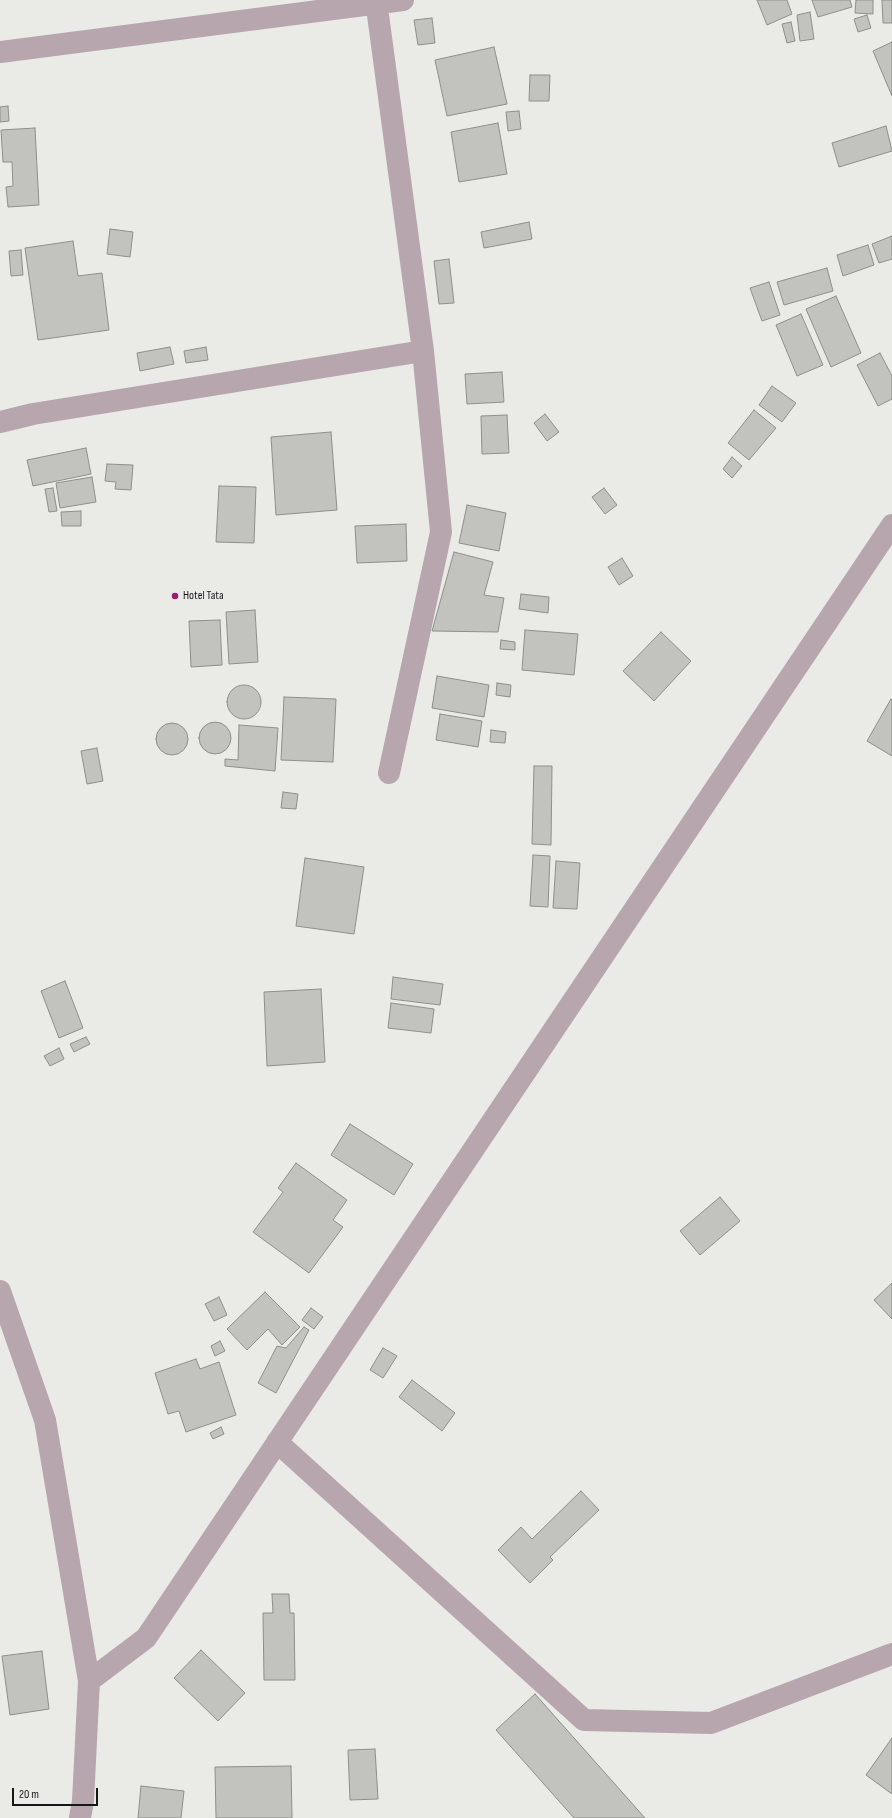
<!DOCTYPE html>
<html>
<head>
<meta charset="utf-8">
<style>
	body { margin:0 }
	#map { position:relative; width:892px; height:1818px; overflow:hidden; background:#eaebe7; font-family:"Sofia Sans Condensed",sans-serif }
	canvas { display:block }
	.scale { position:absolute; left:12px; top:1788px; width:86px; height:18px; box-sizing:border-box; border:2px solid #161614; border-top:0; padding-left:5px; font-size:12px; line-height:14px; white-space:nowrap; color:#161614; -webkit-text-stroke:3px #eaebe7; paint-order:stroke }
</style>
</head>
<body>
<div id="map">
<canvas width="892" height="1818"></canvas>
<div class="scale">20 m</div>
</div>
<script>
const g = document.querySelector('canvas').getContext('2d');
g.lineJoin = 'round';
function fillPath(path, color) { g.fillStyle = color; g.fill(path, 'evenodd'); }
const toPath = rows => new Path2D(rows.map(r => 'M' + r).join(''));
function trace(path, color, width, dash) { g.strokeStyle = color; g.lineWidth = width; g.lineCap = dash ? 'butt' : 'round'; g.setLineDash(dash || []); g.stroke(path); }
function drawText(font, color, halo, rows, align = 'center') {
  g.font = font + ' "Sofia Sans Condensed",sans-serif'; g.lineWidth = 3.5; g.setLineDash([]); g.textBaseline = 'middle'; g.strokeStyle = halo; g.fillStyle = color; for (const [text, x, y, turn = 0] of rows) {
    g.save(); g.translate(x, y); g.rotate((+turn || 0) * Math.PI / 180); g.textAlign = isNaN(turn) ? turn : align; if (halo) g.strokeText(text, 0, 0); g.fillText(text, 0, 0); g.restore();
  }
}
const building = toPath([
	[757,0,787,0,792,14,767,25,757,0],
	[812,0,850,0,852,7,818,17,812,0],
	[856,0,873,0,873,14,855,13,856,0],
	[882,0,892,0,892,23,883,23,882,0],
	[810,12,814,39,800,41,797,15,810,12],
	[867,15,871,28,858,32,854,19,867,15],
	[432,18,435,43,418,45,414,20,432,18],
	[791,22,795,41,787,43,782,24,791,22],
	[892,42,892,96,873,51,892,42],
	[494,47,507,104,447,116,435,60,494,47],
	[530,75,550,75,549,101,529,101,530,75],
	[8,106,9,121,0,122,0,107,8,106],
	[519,111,521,129,508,131,506,112,519,111],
	[498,123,507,174,459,182,451,132,498,123],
	[886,126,892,151,839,167,832,143,886,126],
	[35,128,39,205,8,207,6,187,13,186,12,162,3,162,1,130,35,128],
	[529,222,532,239,484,248,481,232,529,222],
	[110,229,133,232,130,257,107,254,110,229],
	[892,236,892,259,879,263,872,244,892,236],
	[73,241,78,276,102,273,109,330,38,340,25,248,73,241],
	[868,245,874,265,843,276,837,255,868,245],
	[21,250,23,275,11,276,9,251,21,250],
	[449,259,454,303,439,304,434,261,449,259],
	[827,268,833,291,784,305,777,282,827,268],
	[769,282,780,315,762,321,750,288,769,282],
	[836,296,861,353,831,367,806,309,836,296],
	[801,314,823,365,797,376,776,325,801,314],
	[170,347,174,364,140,371,137,353,170,347],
	[206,347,208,360,186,363,184,351,206,347],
	[880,353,892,376,892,399,878,406,857,365,880,353],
	[502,372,504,402,467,404,465,374,502,372],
	[772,386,796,403,782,422,759,405,772,386],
	[754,410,776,428,749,460,728,443,754,410],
	[545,414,559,432,547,441,534,423,545,414],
	[507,415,509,453,482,454,481,416,507,415],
	[331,432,337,510,276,515,271,437,331,432],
	[86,448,91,474,33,486,27,460,86,448],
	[732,457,742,466,732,478,723,469,732,457],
	[107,464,133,465,131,490,115,489,116,482,105,481,107,464],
	[92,477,96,502,60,508,56,483,92,477],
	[219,486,256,487,254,543,216,542,219,486],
	[53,488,57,511,49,512,45,489,53,488],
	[604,488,617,505,605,514,592,497,604,488],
	[467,505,506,513,499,551,459,543,467,505],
	[81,511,81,526,62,526,61,512,81,511],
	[406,524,407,561,357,563,355,526,406,524],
	[454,552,493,562,484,595,504,598,498,632,432,631,454,552],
	[622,558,633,576,619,585,608,567,622,558],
	[521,594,549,597,548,613,519,609,521,594],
	[255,610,258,662,229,664,226,612,255,610],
	[220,620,222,665,191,667,189,621,220,620],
	[525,630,578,634,574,675,522,670,525,630],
	[661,632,691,661,654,701,623,671,661,632],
	[501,640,515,642,515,650,500,649,501,640],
	[437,676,489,685,484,717,432,708,437,676],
	[497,683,511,685,510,697,496,695,497,683],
	'227 702a17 17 0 1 1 34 0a17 17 0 1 1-34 0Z',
	[284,697,336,699,333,762,281,760,284,697],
	[891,699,892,700,892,756,867,741,891,699],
	[440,714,482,721,478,747,436,740,440,714],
	'199 738a16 16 0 1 1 32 0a16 16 0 1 1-32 0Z',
	'156 739a16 16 0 1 1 32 0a16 16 0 1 1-32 0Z',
	[239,725,278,728,275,771,225,766,225,759,238,760,239,725],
	[491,730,506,732,505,743,490,742,491,730],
	[97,748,103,781,87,784,81,751,97,748],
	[534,766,552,766,551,845,532,844,534,766],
	[283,792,298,794,296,809,281,808,283,792],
	[533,855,550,856,548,907,530,906,533,855],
	[305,858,364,867,354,934,296,926,305,858],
	[556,861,580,863,577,909,553,908,556,861],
	[393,977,443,984,440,1005,391,999,393,977],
	[65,981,83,1028,59,1038,41,991,65,981],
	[321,989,325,1062,267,1066,264,992,321,989],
	[391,1003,434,1009,431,1033,388,1028,391,1003],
	[86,1037,90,1044,74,1052,70,1044,86,1037],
	[59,1048,64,1059,50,1066,44,1056,59,1048],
	[350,1124,413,1164,394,1195,331,1155,350,1124],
	[296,1163,347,1200,333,1220,343,1227,309,1273,253,1232,283,1192,278,1188,296,1163],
	[720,1197,740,1221,700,1255,680,1231,720,1197],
	[892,1283,892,1319,874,1300,892,1283],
	[265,1292,300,1327,282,1345,268,1329,247,1350,227,1329,265,1292],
	[219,1297,227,1315,214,1321,205,1304,219,1297],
	[311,1308,323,1317,314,1329,302,1320,311,1308],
	[304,1327,309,1330,276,1393,258,1383,277,1346,286,1348,304,1327],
	[220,1341,225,1351,215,1356,211,1346,220,1341],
	[383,1348,397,1356,383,1378,370,1370,383,1348],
	[196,1359,200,1369,219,1362,236,1415,186,1432,179,1411,168,1414,155,1373,196,1359],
	[412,1380,455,1413,442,1431,399,1397,412,1380],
	[221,1427,224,1434,213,1439,210,1433,221,1427],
	[581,1491,599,1510,550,1557,553,1560,530,1583,498,1550,521,1527,532,1539,581,1491],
	[272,1594,289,1594,290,1613,294,1613,295,1680,264,1680,263,1613,273,1613,272,1594],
	[201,1650,245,1693,218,1721,174,1678,201,1650],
	[42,1651,49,1709,10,1715,2,1656,42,1651],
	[535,1694,645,1818,574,1818,496,1730,535,1694],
	[892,1738,892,1794,866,1775,892,1738],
	[375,1749,378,1799,350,1800,348,1750,375,1749],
	[291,1766,292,1818,216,1818,215,1767,291,1766],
	[141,1786,184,1791,181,1818,138,1818,141,1786]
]);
fillPath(building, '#c2c3bf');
trace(building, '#8e8f8b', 1);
trace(toPath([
	[376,0,423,351,441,532,389,773],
	[0,52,403,0],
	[0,422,33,414,423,351],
	[0,1291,45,1420,89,1681,83,1801,80,1818],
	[277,1442,584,1720,711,1723,892,1654],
	[89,1681,146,1638,892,525]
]), '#b8a6af', 22);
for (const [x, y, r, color] of [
	[175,596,4,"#9d1c6f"]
]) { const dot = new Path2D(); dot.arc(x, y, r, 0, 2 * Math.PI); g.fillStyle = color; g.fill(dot); trace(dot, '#eaebe7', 1.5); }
drawText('12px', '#161614', '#eaebe7', [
	["Hotel Tata",183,596]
], 'left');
</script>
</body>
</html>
